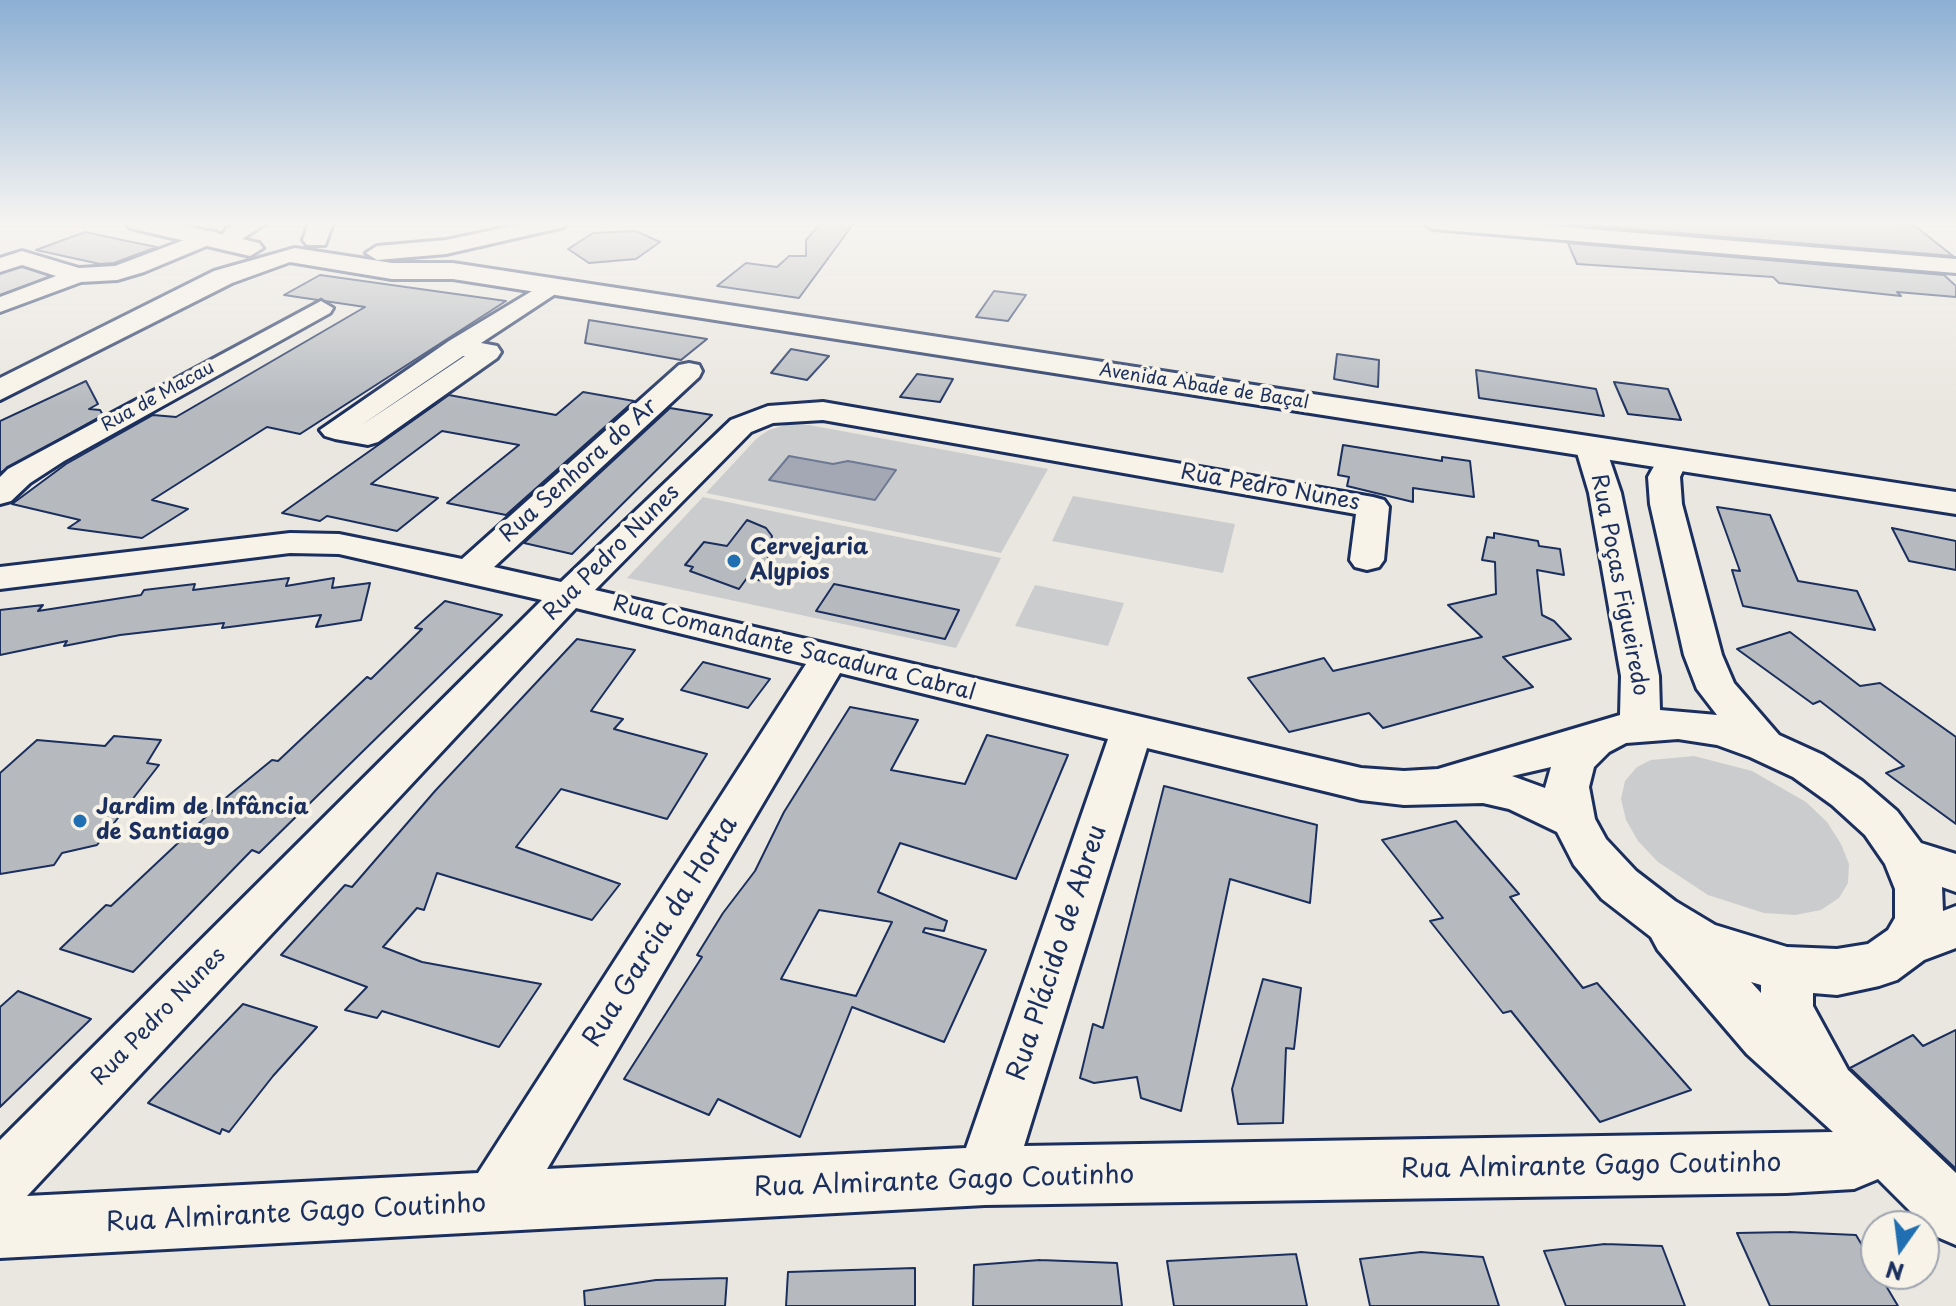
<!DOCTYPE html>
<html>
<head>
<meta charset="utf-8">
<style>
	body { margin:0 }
	#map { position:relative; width:1956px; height:1306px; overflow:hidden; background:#eae7e0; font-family:"Playpen Sans",sans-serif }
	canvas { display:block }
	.north { position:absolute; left:1860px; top:1210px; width:80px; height:80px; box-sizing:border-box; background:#f7f3e8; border:2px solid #9fa5b1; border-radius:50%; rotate:194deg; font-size:22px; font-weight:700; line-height:32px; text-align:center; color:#1b2f5e }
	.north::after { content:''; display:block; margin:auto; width:28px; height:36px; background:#1f6fb2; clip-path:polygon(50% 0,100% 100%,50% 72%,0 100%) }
</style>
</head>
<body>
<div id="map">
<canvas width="1956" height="1306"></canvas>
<div class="north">N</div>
</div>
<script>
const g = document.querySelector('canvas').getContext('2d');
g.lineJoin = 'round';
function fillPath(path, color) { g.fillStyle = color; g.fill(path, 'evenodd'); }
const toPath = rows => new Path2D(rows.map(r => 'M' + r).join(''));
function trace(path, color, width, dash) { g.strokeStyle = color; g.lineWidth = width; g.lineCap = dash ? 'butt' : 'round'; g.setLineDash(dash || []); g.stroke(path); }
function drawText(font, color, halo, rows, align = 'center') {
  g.font = font + ' "Playpen Sans",sans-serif'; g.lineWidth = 8; g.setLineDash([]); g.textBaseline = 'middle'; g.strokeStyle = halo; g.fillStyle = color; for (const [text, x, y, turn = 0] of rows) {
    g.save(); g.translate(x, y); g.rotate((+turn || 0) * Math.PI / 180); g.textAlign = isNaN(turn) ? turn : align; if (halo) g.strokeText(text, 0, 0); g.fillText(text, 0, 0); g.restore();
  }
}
fillPath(toPath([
	[15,266,35,267,54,279,0,300,0,271],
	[789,424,809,425,1048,469,1001,553,706,493,757,438,769,430],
	[1073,496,1235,524,1223,573,1052,541],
	[703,497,1001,558,956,648,627,578],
	[1035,585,1124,603,1108,646,1015,626],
	[1694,756,1752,771,1806,802,1827,822,1841,844,1849,864,1848,883,1839,898,1821,910,1795,915,1764,913,1708,895,1658,862,1638,841,1626,820,1621,799,1625,781,1637,767,1651,760]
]), '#cbcccd');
const water = toPath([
	[789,456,833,464,848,461,896,470,875,500,769,480,789,456]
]);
fillPath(water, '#a3a8b4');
trace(water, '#6d7892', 2);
const building = toPath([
	[821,223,854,223,799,298,717,286,746,263,777,267,789,256,806,256,806,240,821,223],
	[1560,223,1630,228,1630,223,1888,223,1915,226,1953,256,1560,223],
	[636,231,660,242,636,259,589,263,568,249,593,233,636,231],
	[85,232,127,241,157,247,114,263,100,264,36,250,85,232],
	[1568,243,1944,275,1956,286,1956,297,1897,292,1901,296,1779,283,1773,277,1577,264,1568,243],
	[320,275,506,301,300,434,267,427,152,500,188,509,142,538,68,528,80,520,12,504,66,464,153,415,176,417,365,307,284,295,320,275],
	[994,291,1026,295,1008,321,976,317,994,291],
	[589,320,707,339,681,360,585,343,589,320],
	[791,349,829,356,807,380,771,373,791,349],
	[1337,354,1379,360,1378,387,1334,379,1337,354],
	[1476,370,1596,389,1604,416,1479,398,1476,370],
	[917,374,953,379,940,402,900,397,917,374],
	[86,381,98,404,89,409,100,410,103,415,0,473,0,421,86,381],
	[1614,382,1668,389,1681,420,1628,414,1614,382],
	[583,392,634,401,506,515,447,503,519,445,442,431,371,484,438,498,397,531,327,516,320,521,282,513,449,395,556,415,583,392],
	[670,408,712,415,572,554,524,543,670,408],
	[1343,445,1442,461,1442,457,1470,461,1474,497,1413,488,1413,502,1347,486,1349,477,1338,475,1343,445],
	[1717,507,1770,515,1798,581,1857,591,1875,630,1743,606,1732,570,1740,571,1717,507],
	[747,520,766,528,772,536,768,558,785,585,747,578,739,589,690,571,693,567,685,565,704,542,727,546,747,520],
	[1892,528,1956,541,1956,570,1909,561,1892,528],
	[1494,533,1538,541,1539,546,1560,549,1564,575,1537,570,1542,615,1554,621,1571,639,1503,657,1533,687,1383,728,1369,713,1289,732,1248,678,1324,658,1333,671,1482,637,1448,605,1496,594,1495,562,1482,560,1487,537,1494,538,1494,533],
	[289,578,286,586,334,578,332,588,370,583,361,620,316,627,321,615,222,628,224,623,120,635,64,646,67,641,0,655,0,610,43,605,38,611,141,595,144,590,195,584,193,590,289,578],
	[834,584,959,610,945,639,816,611,834,584],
	[445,601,502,615,259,853,252,850,133,972,60,949,106,905,111,906,228,796,272,760,278,761,367,677,371,679,422,629,415,628,445,601],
	[1790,632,1860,686,1880,683,1956,737,1956,824,1886,773,1904,766,1820,701,1813,704,1737,649,1790,632],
	[577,639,635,650,591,711,623,719,614,729,707,754,667,819,561,789,516,847,620,884,592,920,437,873,424,910,417,908,383,947,422,962,541,984,499,1047,382,1011,377,1018,345,1010,367,987,281,955,345,885,352,887,435,791,577,639],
	[703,662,770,679,748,708,681,690,703,662],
	[850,707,918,720,891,770,965,784,987,735,1068,755,1016,879,900,843,878,892,947,921,944,931,925,928,923,932,986,950,944,1042,852,1007,800,1137,718,1099,709,1115,624,1079,702,957,697,955,723,913,755,871,784,812,850,707],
	[819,910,892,922,856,996,781,979,819,910],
	[114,736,161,740,147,763,159,765,97,845,62,853,54,865,0,874,0,773,37,740,105,746,114,736],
	[1164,786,1317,825,1310,903,1230,879,1181,1111,1141,1098,1137,1077,1094,1083,1080,1078,1093,1024,1103,1028,1164,786],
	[1456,821,1519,894,1510,897,1583,988,1597,983,1691,1090,1600,1122,1511,1011,1503,1013,1430,921,1443,918,1382,840,1456,821],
	[1263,979,1301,988,1294,1049,1286,1048,1283,1123,1238,1124,1232,1089,1263,979],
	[18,991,91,1019,0,1107,0,1007,18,991],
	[243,1004,317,1027,273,1076,229,1132,222,1129,220,1134,148,1103,243,1004],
	[1956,1030,1956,1169,1850,1068,1913,1035,1923,1046,1956,1030],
	[1789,1232,1856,1235,1898,1306,1770,1306,1737,1233,1789,1232],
	[1605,1244,1662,1246,1685,1306,1566,1306,1544,1251,1605,1244],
	[1421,1252,1483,1257,1499,1306,1370,1306,1360,1259,1421,1252],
	[1296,1254,1307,1306,1174,1306,1167,1261,1296,1254],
	[1040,1260,1117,1263,1122,1306,973,1306,974,1265,1040,1260],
	[915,1268,915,1306,786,1306,788,1272,915,1268],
	[727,1278,725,1306,585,1306,584,1291,656,1280,727,1278]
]);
fillPath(building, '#b6babf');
trace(building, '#1b2f5e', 2);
const minor = toPath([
	[239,223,266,223,242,239,226,239,223,234,226,229,239,223],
	[526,223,567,223,564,227,446,254,377,260,366,253,377,246,446,240,526,223],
	[1423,223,1515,223,1956,259,1956,273,1433,229,1423,223],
	[208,231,216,232,219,237,216,242,144,272,117,280,81,282,0,312,0,297,56,276,22,265,0,272,0,258,22,251,79,268,115,266,208,231],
	[552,279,560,281,564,286,560,291,481,343,497,346,501,352,497,358,378,442,368,445,335,439,325,436,320,430,449,341,552,279],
	[463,356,465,356,360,426,463,356],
	[321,301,333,308,330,313,64,461,30,483,11,501,0,504,0,477,8,469,321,301],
	[689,363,699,365,702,371,699,377,494,567,561,582,731,420,768,406,823,402,1373,497,1384,500,1389,507,1384,560,1379,567,1367,570,1355,567,1350,560,1356,514,823,420,773,423,751,432,595,590,1361,768,1404,771,1438,769,1620,715,1621,676,1589,493,1575,446,1579,440,1590,437,1601,440,1605,446,1621,493,1659,676,1660,710,1717,715,1697,689,1684,655,1650,504,1648,477,1658,459,1662,453,1684,453,1688,459,1680,477,1682,504,1722,655,1734,683,1779,735,1823,755,1862,781,1897,811,1921,843,1956,854,1956,892,1942,887,1943,911,1956,906,1956,948,1924,960,1897,980,1879,986,1837,995,1813,993,1813,1006,1848,1070,1956,1173,1956,1245,1935,1236,1878,1179,1854,1189,1786,1193,985,1205,0,1258,0,1140,542,600,339,554,290,553,0,589,0,567,290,533,339,534,462,559,679,365,689,363],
	[576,608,806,664,478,1173,27,1196,576,608],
	[840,673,1108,739,966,1148,547,1169,840,673],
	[1678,739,1717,745,1750,757,1793,777,1832,805,1865,835,1885,864,1895,889,1895,918,1888,930,1868,944,1837,949,1787,947,1715,925,1675,901,1636,871,1606,839,1595,819,1589,787,1594,767,1609,752,1626,743,1678,739],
	[1147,748,1361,800,1404,805,1483,803,1509,809,1557,832,1574,865,1602,899,1651,937,1658,950,1747,1054,1833,1132,1024,1146,1147,748],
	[1551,767,1545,788,1512,776,1551,767],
	[1751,982,1761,985,1761,993,1751,982]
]);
const primary = toPath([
	[127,223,173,223,259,243,263,248,250,256,130,228,127,223],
	[309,223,333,223,325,245,307,245,303,240,309,223],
	[295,248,392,263,453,263,1956,492,1956,514,453,279,392,279,290,262,232,283,0,400,0,378,214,271,295,248]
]);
trace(minor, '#1b2f5e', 6);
trace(primary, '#1b2f5e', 6);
fillPath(minor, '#f7f3e8');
fillPath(primary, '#f7f3e8');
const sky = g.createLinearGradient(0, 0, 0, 406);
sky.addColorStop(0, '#8cafd3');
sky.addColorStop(0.55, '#f6f4f1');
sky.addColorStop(1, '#f6f4f100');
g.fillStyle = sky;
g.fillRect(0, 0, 1956, 406);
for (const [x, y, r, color] of [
	[734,561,8,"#1f6fb2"],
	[80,821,8,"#1f6fb2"]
]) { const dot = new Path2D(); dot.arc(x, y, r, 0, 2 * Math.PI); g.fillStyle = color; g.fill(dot); trace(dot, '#f7f3e8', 3); }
drawText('18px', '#1b2f5e', '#f7f3e8', [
	["Avenida Abade de Baçal",1204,387,9],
	["Rua de Macau",158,397,-29]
]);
drawText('22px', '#1b2f5e', '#f7f3e8', [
	["Rua Senhora do Ar",579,471,-42],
	["Rua Pedro Nunes",1270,488,10],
	["Rua Pedro Nunes",612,553,-45],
	["Rua Poças Figueiredo",1619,585,79],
	["Rua Comandante Sacadura Cabral",794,649,14],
	["Rua Pedro Nunes",159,1017,-46]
]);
drawText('bold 22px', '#1b2f5e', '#f7f3e8', [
	["Cervejaria",750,548],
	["Alypios",750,573],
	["Jardim de Infância",96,808],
	["de Santiago",96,833]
], 'left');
drawText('26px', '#1b2f5e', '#f7f3e8', [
	["Rua Garcia da Horta",661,932,-58],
	["Rua Plácido de Abreu",1058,953,-72],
	["Rua Almirante Gago Coutinho",1591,1167,-1],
	["Rua Almirante Gago Coutinho",944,1182,-2],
	["Rua Almirante Gago Coutinho",296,1214,-3]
]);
</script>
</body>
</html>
